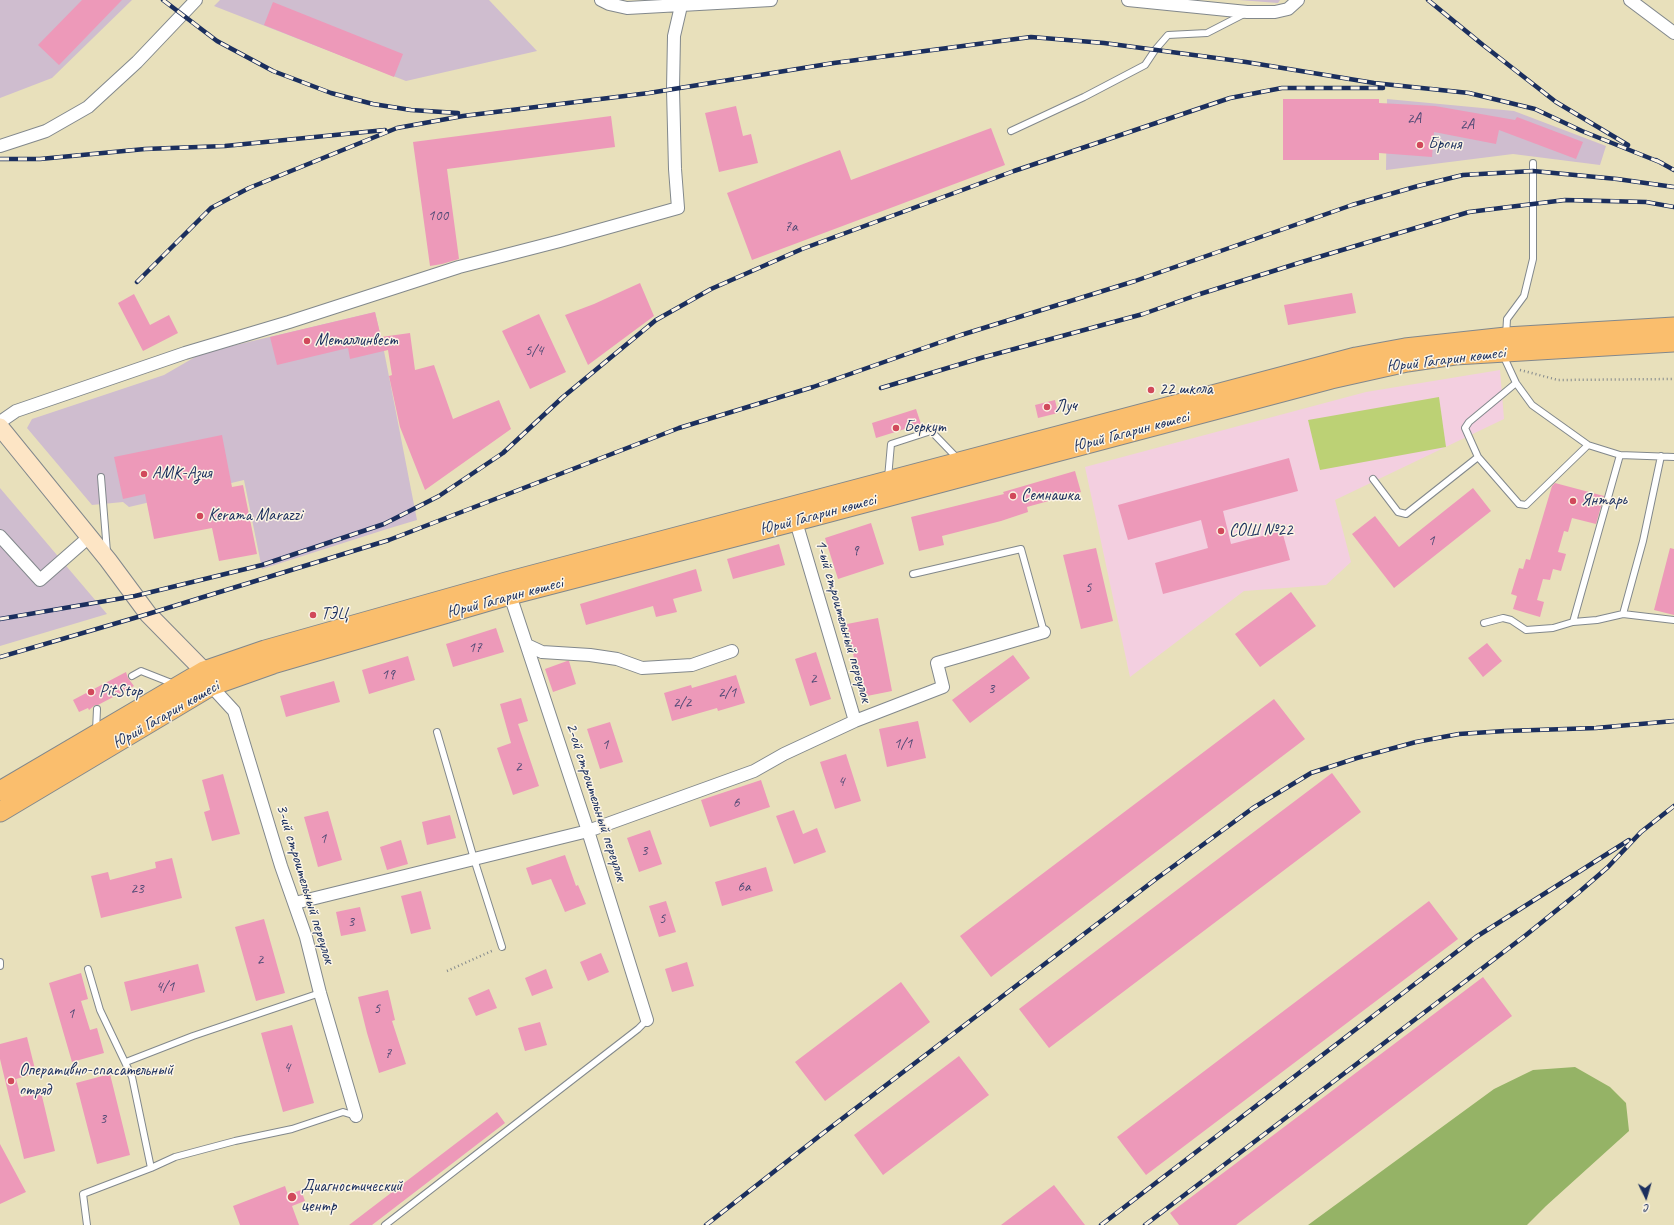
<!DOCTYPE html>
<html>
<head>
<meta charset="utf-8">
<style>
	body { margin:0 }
	#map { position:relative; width:1674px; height:1225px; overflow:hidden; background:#e8e0bb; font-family:Caveat,sans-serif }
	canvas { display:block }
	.north { position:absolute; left:1626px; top:1177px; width:40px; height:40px; -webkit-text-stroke:3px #fcf5e5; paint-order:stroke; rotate:175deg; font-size:11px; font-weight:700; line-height:16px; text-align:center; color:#1b2f5e }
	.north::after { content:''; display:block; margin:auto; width:14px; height:18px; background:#1b2f5e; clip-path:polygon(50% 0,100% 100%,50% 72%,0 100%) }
</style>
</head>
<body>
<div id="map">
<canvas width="1674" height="1225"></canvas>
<div class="north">С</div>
</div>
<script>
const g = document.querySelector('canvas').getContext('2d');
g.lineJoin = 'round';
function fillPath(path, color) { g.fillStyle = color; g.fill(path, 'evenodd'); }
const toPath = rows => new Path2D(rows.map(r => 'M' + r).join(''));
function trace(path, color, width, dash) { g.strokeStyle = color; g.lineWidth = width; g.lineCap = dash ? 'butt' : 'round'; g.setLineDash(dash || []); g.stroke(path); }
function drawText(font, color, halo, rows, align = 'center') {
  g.font = font + ' Caveat,sans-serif'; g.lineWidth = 3; g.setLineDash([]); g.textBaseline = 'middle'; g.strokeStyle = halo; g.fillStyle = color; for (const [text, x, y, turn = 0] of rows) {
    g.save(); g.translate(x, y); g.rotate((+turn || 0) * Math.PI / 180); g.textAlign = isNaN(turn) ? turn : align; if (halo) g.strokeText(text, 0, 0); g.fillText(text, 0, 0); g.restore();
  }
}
fillPath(toPath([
	[1500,370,1504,419,1335,500,1351,562,1326,585,1244,591,1130,677,1085,467,1366,392]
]), '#f3cfe0');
fillPath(toPath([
	[0,0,132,0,52,78,0,98],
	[220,0,489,0,537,51,406,81,214,6],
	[1239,0,1280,0,1278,3],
	[1387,99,1514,111,1606,146,1600,165,1513,154,1386,170],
	[375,312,384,351,417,520,387,529,262,569,244,480,129,507,123,502,92,505,27,428,32,419,164,375,202,353],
	[0,488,107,614,0,646]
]), '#cfbdcf');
fillPath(toPath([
	[1439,397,1446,447,1320,470,1308,420]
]), '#bcd175');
fillPath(toPath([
	[1575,1067,1610,1087,1626,1103,1629,1131,1546,1206,1527,1225,1308,1225,1494,1089,1533,1070]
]), '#95b366');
fillPath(toPath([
	[82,0,122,0,59,65,38,45],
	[273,2,403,54,394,77,264,25],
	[1283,99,1379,99,1379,103,1435,106,1515,120,1517,117,1583,142,1576,159,1499,130,1496,144,1434,132,1432,157,1379,153,1379,160,1283,160],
	[736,106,743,136,751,134,758,163,719,172,705,113],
	[611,116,615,147,447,169,459,259,442,264,430,266,413,142],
	[991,128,1005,165,752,260,727,193,840,150,851,180],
	[640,283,654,316,588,365,565,315,594,304],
	[1352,293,1356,313,1288,325,1284,305],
	[134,294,150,325,169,315,178,333,143,351,118,303],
	[375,312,381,337,410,333,415,370,434,365,453,419,499,400,511,429,425,490,400,427,389,376,392,375,388,350,350,359,348,348,277,365,270,337],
	[539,314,566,372,530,389,502,331],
	[1055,400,1058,413,1038,418,1035,405],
	[916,409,921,424,876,438,872,423],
	[222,435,232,487,243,485,257,554,219,561,212,528,154,539,145,494,123,499,114,457],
	[1289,458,1298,491,1223,511,1231,544,1282,531,1290,560,1163,594,1155,563,1208,548,1201,520,1128,540,1118,505],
	[1075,471,1081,492,1027,507,1028,512,1001,521,942,536,944,545,919,551,911,517,1004,494,1003,492],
	[1555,483,1604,496,1596,524,1572,518,1568,532,1564,531,1558,552,1566,554,1561,571,1553,569,1550,580,1543,579,1537,600,1544,602,1540,617,1513,609,1517,596,1511,594,1519,568,1523,569,1526,559,1530,560,1552,486],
	[1473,488,1491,511,1394,588,1352,534,1375,516,1399,547],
	[871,523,884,564,838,579,825,538],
	[779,544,785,565,733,579,727,559],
	[1096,548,1113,621,1081,629,1063,555],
	[1670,548,1674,549,1674,615,1654,610],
	[696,569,702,591,673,599,677,612,656,617,653,606,586,625,580,604],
	[1291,592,1316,626,1260,667,1235,634],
	[878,618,892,691,862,697,847,624],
	[496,628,504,652,453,667,446,644],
	[1487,643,1502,661,1483,677,1468,658],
	[816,652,831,699,810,706,795,659],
	[1013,655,1030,678,970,723,952,700],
	[408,656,415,680,369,694,362,670],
	[567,661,569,661,576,684,553,692,545,669],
	[126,672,128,678,134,686,98,705,95,705,89,710,88,708,79,712,73,700],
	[736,675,745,703,718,711,717,708,672,721,664,693,691,685,692,688],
	[334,681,340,702,286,717,280,696],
	[521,698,528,721,518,724,539,786,513,795,497,748,511,743,500,704],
	[1274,699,1305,739,991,977,960,936],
	[918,721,926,758,887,767,879,729],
	[610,722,623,762,600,769,587,729],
	[846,754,861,801,835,809,820,762],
	[1332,773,1361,812,1049,1048,1019,1009],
	[223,774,240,834,212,841,204,812,210,810,202,780],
	[761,780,770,807,710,827,701,800],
	[794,810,803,834,817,828,826,852,794,864,776,816],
	[328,811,342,860,318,867,304,817],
	[450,815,456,838,427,845,422,822],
	[650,830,662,864,639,872,627,838],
	[401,840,408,864,387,870,380,847],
	[565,855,576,886,578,885,586,904,565,912,551,879,532,885,526,868],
	[172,858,182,898,101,918,91,876,108,872,110,880,156,868,155,862],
	[766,867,773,891,722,906,715,882],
	[421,891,431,929,411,934,401,896],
	[666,901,676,932,659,937,649,906],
	[1429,901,1458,939,1146,1175,1117,1137],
	[360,907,366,931,341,936,336,912],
	[264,919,285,993,256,1001,235,927],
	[601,953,609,972,588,981,580,962],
	[687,962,694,986,672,992,665,969],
	[198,964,205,992,131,1011,124,982],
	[546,969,553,988,532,996,525,978],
	[81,973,88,999,81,1001,90,1030,97,1028,104,1053,72,1062,49,983],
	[1483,977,1512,1016,1236,1225,1179,1225,1170,1213],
	[901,982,930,1022,825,1101,795,1062],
	[489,989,497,1008,476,1016,468,998],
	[388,990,395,1020,392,1021,406,1064,379,1073,367,1033,358,997],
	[540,1022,547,1045,525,1051,518,1028],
	[292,1025,314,1103,283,1112,261,1033],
	[27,1037,36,1073,16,1079,21,1097,41,1092,55,1151,24,1159,0,1059,0,1044],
	[959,1056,989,1095,883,1175,854,1135],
	[110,1074,130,1155,97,1164,76,1083],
	[497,1112,505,1123,372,1225,349,1225],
	[0,1144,26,1192,0,1204],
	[1054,1185,1085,1225,1001,1225],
	[285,1186,288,1195,301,1190,305,1201,292,1206,299,1225,240,1225,233,1206]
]), '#ed99b9');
const lane = toPath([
	[1011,131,1084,97,1145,65,1155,50,1168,35,1207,33,1244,14],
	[1506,336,1507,319,1524,296,1533,259,1533,163],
	[1503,355,1516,383,1532,405,1588,445,1620,455,1674,457],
	[1516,383,1469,422,1465,428,1478,457,1519,504,1526,505,1588,445],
	[101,477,107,552],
	[888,478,891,444,931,431,958,459],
	[1373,479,1398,512,1406,514,1478,457],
	[913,574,1021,549,1044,632],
	[1623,614,1643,541,1661,456],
	[1573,622,1620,455],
	[1484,623,1503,618,1511,620,1526,630,1553,628,1573,622,1597,620,1623,614,1674,620],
	[132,676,141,671,174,684],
	[96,731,97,709],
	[437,732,474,859,502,947],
	[0,962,0,966],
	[88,969,100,1010,132,1077,151,1168],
	[126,1062,193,1036,320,993],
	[87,1225,83,1194,151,1168,175,1157,235,1141,292,1129,343,1112,356,1116],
	[385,1225,638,1029,647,1020]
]);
const street = toPath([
	[601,0,609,4,627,8,771,0],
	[1128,0,1247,12,1275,12,1288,9,1298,0],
	[1630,0,1674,33],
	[0,146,46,131,88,107,137,62,196,0],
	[0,422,16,411,185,353,289,322,459,267,560,241,678,208,675,169,673,89,674,36,681,6],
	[794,515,855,721],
	[0,536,40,580,89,537],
	[510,595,588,831,647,1020],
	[527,645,542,652,590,655,617,659,642,668,692,665,732,651],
	[208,681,211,686,234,711,281,866,306,937,320,993,356,1116],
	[295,903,588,831,754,771,784,754,855,721,943,687,937,663,1044,632]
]);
const secondary = toPath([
	[0,427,108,560,148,614,204,671]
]);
const primary = toPath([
	[0,791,204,671,265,650,506,582,1356,357,1405,348,1506,337,1674,327],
	[0,812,211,686,273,664,510,595,796,521,1331,379,1407,362,1455,355,1674,342]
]);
trace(lane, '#82888c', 8);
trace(street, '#82888c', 14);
trace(secondary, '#82888c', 19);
trace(primary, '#82888c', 21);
trace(toPath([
	[1520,370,1558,380,1674,379],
	[447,971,494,950]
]), '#82888c', 2.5, [1, 3]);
trace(lane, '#fff', 6);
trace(street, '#fff', 12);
trace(secondary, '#fde5c5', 17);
trace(primary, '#fabe6d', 19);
const rail = toPath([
	[163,0,217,41,273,71,331,93,373,104,411,110,458,113],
	[1428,0,1483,45,1556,102,1628,145],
	[0,159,40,159,145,149,225,146,385,130],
	[1656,160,1674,170],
	[137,282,211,208,249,188,397,128,463,116,649,93,834,63,1031,37,1104,43,1246,62,1374,83,1469,93,1535,109,1582,131,1662,163],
	[881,388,981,358,1143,314,1200,294,1302,262,1469,212,1565,200,1646,202,1674,207],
	[0,619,135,596,262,565,384,524,439,496,503,453,563,397,656,320,711,289,802,249,1014,171,1230,98,1282,88,1383,88],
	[0,657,148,614,389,540,679,428,813,387,961,335,1135,281,1352,205,1418,186,1463,175,1533,171,1617,179,1674,187],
	[706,1225,822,1134,1156,879,1253,808,1311,773,1357,758,1416,742,1459,734,1505,731,1596,728,1674,721],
	[1101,1225,1476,937,1629,840],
	[1145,1225,1526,935,1578,893,1608,867,1641,832,1674,806]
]);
trace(rail, '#1b2f5e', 4.5);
trace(rail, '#fcf5e5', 3, [9]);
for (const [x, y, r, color] of [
	[1420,145,4,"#d1495b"],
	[307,341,4,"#d1495b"],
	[1151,390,4,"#d1495b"],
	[1047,407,4,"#d1495b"],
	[896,428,4,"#d1495b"],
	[144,474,4,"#d1495b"],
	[1013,496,4,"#d1495b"],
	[1573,501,4,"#d1495b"],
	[200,516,4,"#d1495b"],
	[1221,531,4,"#d1495b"],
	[313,615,4,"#d1495b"],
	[91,692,4,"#d1495b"],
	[11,1081,4,"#d1495b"],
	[292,1197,5,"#d1495b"]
]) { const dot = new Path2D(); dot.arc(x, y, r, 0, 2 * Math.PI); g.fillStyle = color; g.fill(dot); trace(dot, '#fcf5e5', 1.5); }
drawText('15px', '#504a75', null, [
	["2А",1414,119],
	["2А",1467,125],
	["100",438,216],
	["7а",791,227],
	["5/4",534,351],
	["1",1431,541],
	["9",855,551],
	["5",1088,588],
	["17",475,648],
	["19",388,675],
	["2",813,679],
	["3",991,689],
	["2/1",727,693],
	["2/2",682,703],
	["1/1",903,744],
	["1",605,745],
	["2",518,767],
	["4",841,782],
	["6",736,803],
	["1",323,839],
	["3",644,851],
	["6а",744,887],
	["23",137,889],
	["5",662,919],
	["3",351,922],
	["2",260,960],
	["4/1",165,987],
	["5",377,1009],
	["1",71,1014],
	["7",388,1054],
	["4",287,1068],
	["3",103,1119]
]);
drawText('17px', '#1b2f5e', '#fcf5e5', [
	["Броня",1428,145],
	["Металлинвест",315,341],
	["22 школа",1159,390],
	["Луч",1055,407],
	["Беркут",904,428],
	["АМК-Азия",152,474],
	["Семнашка",1021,496],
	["Янтарь",1581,501],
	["Kerama Marazzi",208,516],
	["СОШ №22",1229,531],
	["ТЭЦ",321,615],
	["PitStop",99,692],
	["Оперативно-спасательный",19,1071],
	["отряд",19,1091],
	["Диагностический",301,1187],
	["центр",301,1207]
], 'left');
drawText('17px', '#1b2f5e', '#fcf5e5', [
	["Юрий Гагарин көшесі",1446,360,-7],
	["Юрий Гагарин көшесі",1131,432,-15],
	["Юрий Гагарин көшесі",818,515,-15],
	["Юрий Гагарин көшесі",505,598,-15],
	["1-ый строительный переулок",843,621,74],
	["Юрий Гагарин көшесі",166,715,-30],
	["2-ой строительный переулок",596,802,72],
	["3-ий строительный переулок",305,884,73]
]);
</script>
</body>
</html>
